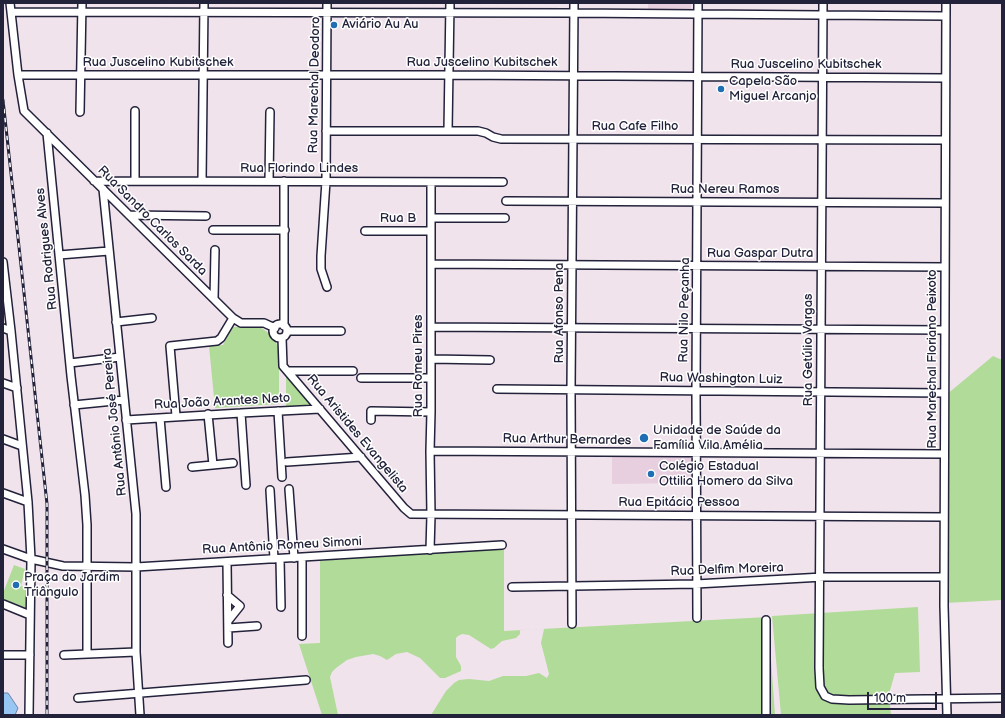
<!DOCTYPE html>
<html>
<head>
<meta charset="utf-8">
<style>
	body { margin:0 }
	#map { position:relative; width:1005px; height:718px; overflow:hidden; background:#f1e3ec; font-family:"Balsamiq Sans",sans-serif }
	canvas { display:block }
	.frame { position:absolute; inset:0; border:4px solid #22223b; pointer-events:none }
	.scale { position:absolute; left:867px; top:692px; width:70px; height:18px; box-sizing:border-box; border:2px solid #22223b; border-top:0; padding-left:5px; font-size:12px; line-height:14px; white-space:nowrap; color:#22223b; -webkit-text-stroke:3px #fff; paint-order:stroke }
</style>
</head>
<body>
<div id="map">
<canvas width="1005" height="718"></canvas>
<div class="frame"></div>
<div class="scale">100 m</div>
</div>
<script>
const g = document.querySelector('canvas').getContext('2d');
g.lineJoin = 'round';
function fillPath(path, color) { g.fillStyle = color; g.fill(path, 'evenodd'); }
const toPath = rows => new Path2D(rows.map(r => 'M' + r).join(''));
function trace(path, color, width, dash) { g.strokeStyle = color; g.lineWidth = width; g.lineCap = dash ? 'butt' : 'round'; g.setLineDash(dash || []); g.stroke(path); }
function drawText(font, color, halo, rows, align = 'center') {
  g.font = font + ' "Balsamiq Sans",sans-serif'; g.lineWidth = 3; g.setLineDash([]); g.textBaseline = 'middle'; g.strokeStyle = halo; g.fillStyle = color; for (const [text, x, y, turn = 0] of rows) {
    g.save(); g.translate(x, y); g.rotate((+turn || 0) * Math.PI / 180); g.textAlign = isNaN(turn) ? turn : align; if (halo) g.strokeText(text, 0, 0); g.fillText(text, 0, 0); g.restore();
  }
}
fillPath(toPath([
	[648,3,691,3,691,9,690,10,648,10],
	[612,456,689,457,691,458,691,483,612,484]
]), '#e7cfdf');
fillPath(toPath([
	[233,327,260,327,270,334,275,340,279,351,279,404,215,408,209,346,223,345],
	[993,356,1002,360,1002,600,945,603,946,395],
	[286,375,311,404,311,407,287,408,286,407],
	[499,546,504,550,504,631,768,617,775,715,431,715,446,691,454,683,459,680,469,679,489,681,503,676,526,676,539,673,547,678,549,674,547,666,541,643,544,629,520,630,520,634,516,638,502,641,494,648,491,649,469,635,462,634,458,636,456,638,456,657,461,666,461,671,445,678,440,678,420,658,407,652,396,654,387,660,380,656,373,654,356,657,347,660,336,668,332,672,330,677,338,715,322,715,299,644,320,643,320,561],
	[14,565,25,569,21,586,25,587,26,608,3,599,3,593],
	[918,607,920,672,895,673,889,694,891,715,781,715,772,616]
]), '#b1db98');
const water = toPath([
	[3,693,8,693,18,708,15,715,3,715,3,693]
]);
fillPath(water, '#98c6f3');
trace(water, '#6984a9', 1);
const minor = toPath([
	[10,3,18,75,24,111,233,318,241,323,264,323,275,328],
	[823,3,819,668,820,687,825,696,832,699,849,700,1002,698],
	[946,3,944,606,947,715],
	[11,12,573,13,946,16],
	[18,75,449,75,945,78],
	[80,112,82,3],
	[326,131,478,131,486,133,493,137,501,139,945,140],
	[448,131,450,3],
	[47,133,71,376,85,495,87,525,87,654],
	[94,181,503,182],
	[135,181,135,111],
	[202,181,204,3],
	[269,181,270,112],
	[103,189,136,514,136,652,140,715],
	[506,201,945,203],
	[129,215,206,216],
	[431,218,505,218],
	[213,230,285,230],
	[365,231,431,231],
	[59,255,109,251],
	[3,262,11,331,28,502,31,559,29,715],
	[431,264,945,267],
	[327,287,321,269,321,256,326,181,327,3],
	[214,299,215,250],
	[116,322,152,318],
	'273 331a7 7 0 1 1 14 0a7 7 0 1 1-14 0Z',
	[284,326,284,181],
	[431,327,945,330],
	[3,328,11,331],
	[287,331,341,331],
	[282,338,283,366,404,508,411,514,944,517],
	[431,359,490,360],
	[70,363,120,357],
	[288,371,353,371],
	[361,378,431,378],
	[3,383,17,388],
	[497,389,944,393],
	[74,405,124,400],
	[278,411,282,477],
	[241,413,246,485],
	[208,414,213,465],
	[176,416,170,346,217,341,221,338,233,318],
	[160,418,166,487],
	[126,420,241,413,320,409],
	[371,420,371,411,431,412],
	[3,439,22,446],
	[430,451,944,454],
	[287,462,361,457],
	[192,467,233,463],
	[289,489,294,558],
	[270,490,274,559],
	[3,493,28,502],
	[3,549,31,559,63,566,136,567,502,545],
	[430,550,431,515,430,451,431,412,431,182],
	[302,558,302,636],
	[280,559,281,607],
	[227,562,228,643],
	[512,587,696,584,823,577,944,577],
	[227,595,240,606,228,621],
	[3,604,30,615],
	[697,618,696,391,698,3],
	[572,624,571,390,574,3],
	[228,628,257,626],
	[3,655,30,655],
	[64,655,136,652],
	[78,698,306,680],
	[766,715,766,620]
]);
trace(minor, '#22223b', 10);
trace(minor, '#fff', 7);
const rail = toPath([
	[3,100,47,504,47,715]
]);
trace(rail, '#22223b', 3);
trace(rail, '#fff', 1.5, [4.5]);
for (const [x, y, r, color] of [
	[334,25,4,"#1f6fb2"],
	[721,89,4,"#1f6fb2"],
	[644,438,5,"#1f6fb2"],
	[651,474,4,"#1f6fb2"],
	[16,585,4,"#1f6fb2"]
]) { const dot = new Path2D(); dot.arc(x, y, r, 0, 2 * Math.PI); g.fillStyle = color; g.fill(dot); trace(dot, '#fff', 1.5); }
drawText('13px', '#22223b', '#fff', [
	["Aviário Au Au",342,25],
	["Capela São",729,82],
	["Miguel Arcanjo",729,97],
	["Unidade de Saúde da",653,431],
	["Família Vila Amélia",653,446],
	["Colégio Estadual",659,467],
	["Ottilia Homero da Silva",659,482],
	["Praça do Jardim",24,578],
	["Triângulo",24,593]
], 'left');
drawText('13px', '#22223b', '#fff', [
	["Rua Juscelino Kubitschek",158,63],
	["Rua Juscelino Kubitschek",482,63],
	["Rua Juscelino Kubitschek",806,65],
	["Rua Marechal Deodoro",315,85,-89],
	["Rua Cafe Filho",635,127],
	["Rua Florindo Lindes",299,169],
	["Rua Nereu Ramos",725,190],
	["Rua B",398,219],
	["Rua Sandro Carlos Sarda",152,221,45],
	["Rua Rodrigues Alves",47,249,-96],
	["Rua Gaspar Dutra",760,254],
	["Rua Nilo Peçanha",685,310,-89],
	["Rua Afonso Pena",560,313,-90],
	["Rua Getúlio Vargas",809,350,-90],
	["Rua Marechal Floriano Peixoto",933,359,-90],
	["Rua Romeu Pires",419,366,-90],
	["Rua Washington Luiz",721,379,1],
	["Rua João Arantes Neto",222,402,-3],
	["Rua Antônio José Pereira",115,422,-96],
	["Rua Aristides Evangelista",357,434,50],
	["Rua Arthur Bernardes",567,440,1],
	["Rua Epitácio Pessoa",679,503],
	["Rua Antônio Romeu Simoni",282,546,-3],
	["Rua Delfim Moreira",727,570,-2]
]);
</script>
</body>
</html>
